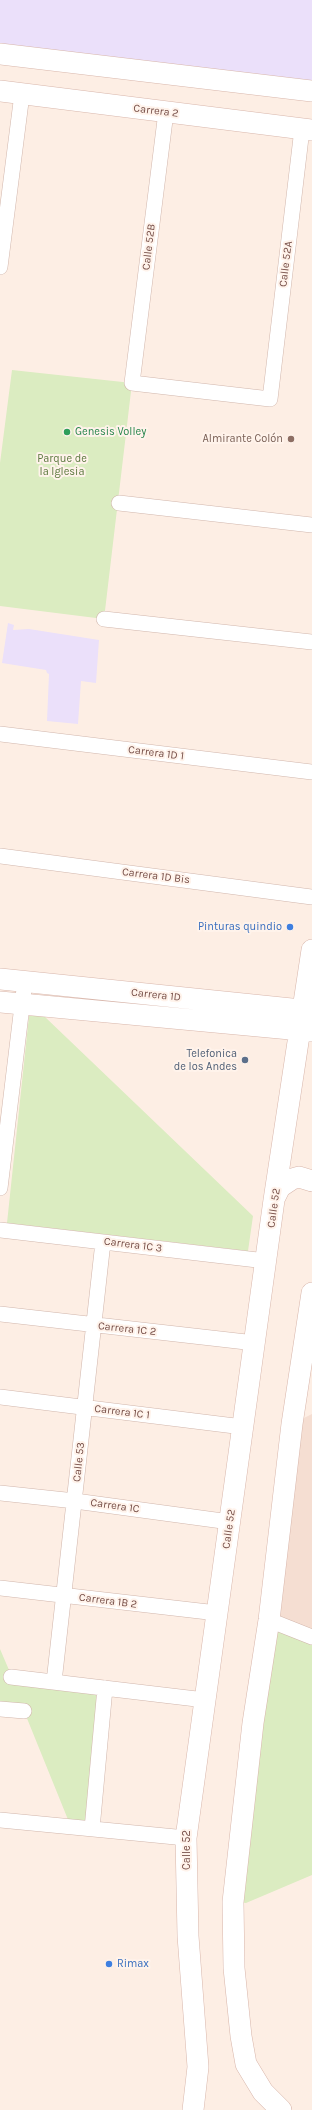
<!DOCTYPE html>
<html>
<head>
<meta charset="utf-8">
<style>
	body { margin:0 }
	canvas { display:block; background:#fdeee4 }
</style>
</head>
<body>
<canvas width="312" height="2110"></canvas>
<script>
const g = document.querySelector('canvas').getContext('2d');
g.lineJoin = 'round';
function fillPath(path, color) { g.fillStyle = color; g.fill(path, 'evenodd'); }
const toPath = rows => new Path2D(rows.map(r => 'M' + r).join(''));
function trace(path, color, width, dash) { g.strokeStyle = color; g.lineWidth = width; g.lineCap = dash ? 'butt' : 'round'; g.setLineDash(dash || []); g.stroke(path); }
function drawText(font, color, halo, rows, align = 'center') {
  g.font = font + ' Karla,sans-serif'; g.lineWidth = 4; g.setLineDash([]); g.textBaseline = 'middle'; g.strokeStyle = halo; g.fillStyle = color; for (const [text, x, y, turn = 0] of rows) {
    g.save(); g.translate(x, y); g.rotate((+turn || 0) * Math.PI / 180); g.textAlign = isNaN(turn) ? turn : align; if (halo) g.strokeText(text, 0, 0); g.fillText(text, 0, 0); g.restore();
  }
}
fillPath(toPath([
	[312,1414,312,1637,269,1620,292,1424]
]), '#f5ded2');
fillPath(toPath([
	[0,0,312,0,312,91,0,54],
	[8,623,14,625,13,630,29,629,99,640,96,683,81,681,78,724,47,721,49,674,47,673,46,670,2,663]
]), '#ebe0fa');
fillPath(toPath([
	[12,370,132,383,104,619,0,606,0,463],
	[29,1016,44,1016,253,1216,248,1251,7,1223],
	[269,1620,312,1637,312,1875,246,1903,233,1902],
	[0,1649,12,1677,105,1688,92,1829,71,1827,24,1711,0,1709]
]), '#dbecc1');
const street = toPath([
	[166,112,132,383,270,399,302,129],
	[0,267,22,94],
	[119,503,312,525],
	[104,619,312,642],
	[0,734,312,772],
	[0,856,312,897],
	[0,1188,25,981],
	[0,1230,266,1261],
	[0,1314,255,1343],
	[0,1397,243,1427],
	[0,1493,75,1501,230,1522],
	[0,1588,217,1613],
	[269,1620,312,1637],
	[11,1677,205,1700],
	[54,1682,103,1242],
	[0,1709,24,1711],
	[0,1820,186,1838],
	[92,1829,105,1688]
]);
const secondary = toPath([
	[0,54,312,91],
	[0,91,312,130],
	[0,979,312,1011],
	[0,1002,312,1031],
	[275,1197,280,1187,292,1179,299,1177,312,1181],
	[193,2110,198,2067,188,1936,186,1838,274,1200,312,950],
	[281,2110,263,2092,246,2064,241,2036,234,1968,233,1902,253,1723,269,1620,292,1424,312,1293]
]);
trace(street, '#d1b6ac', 16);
trace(secondary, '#d8b6ab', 22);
trace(street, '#fff', 15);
trace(secondary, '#fff', 21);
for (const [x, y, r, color] of [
	[67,432,4,"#2e9e5b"],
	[291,439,4,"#8d6e63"],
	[290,927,4,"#3f7fe0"],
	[245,1060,4,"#5c6f8a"],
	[109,1964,4,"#3f7fe0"]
]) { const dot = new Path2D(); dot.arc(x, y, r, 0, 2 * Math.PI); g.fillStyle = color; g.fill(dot); trace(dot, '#fff3eb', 1.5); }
drawText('11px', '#774f48', '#fff3eb', [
	["Carrera 2",156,111,7],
	["Calle 52B",149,247,-83],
	["Calle 52A",286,264,-83],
	["Carrera 1D 1",156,753,7],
	["Carrera 1D Bis",156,876,7],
	["Carrera 1D",156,995,6],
	["Calle 52",274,1208,-82],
	["Carrera 1C 3",133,1245,7],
	["Carrera 1C 2",127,1329,6],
	["Carrera 1C 1",122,1412,7],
	["Calle 53",79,1462,-84],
	["Carrera 1C",115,1506,8],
	["Calle 52",229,1529,-82],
	["Carrera 1B 2",108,1601,7],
	["Calle 52",187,1850,-90]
]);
drawText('11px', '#27864d', '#fff3eb', [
	["Genesis Volley",75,432]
], 'left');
drawText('11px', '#785e54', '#fff3eb', [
	["Almirante Colón",283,439]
], 'right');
drawText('11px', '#5a773d', '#fff3eb', [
	["Parque de",62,459],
	["la Iglesia",62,472]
]);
drawText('11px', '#366cbe', '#fff3eb', [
	["Pinturas quindio",282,927],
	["Rimax",117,1964,"left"]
], 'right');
drawText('11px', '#4e5e75', '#fff3eb', [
	["Telefonica",237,1054],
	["de los Andes",237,1067]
], 'right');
</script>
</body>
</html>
